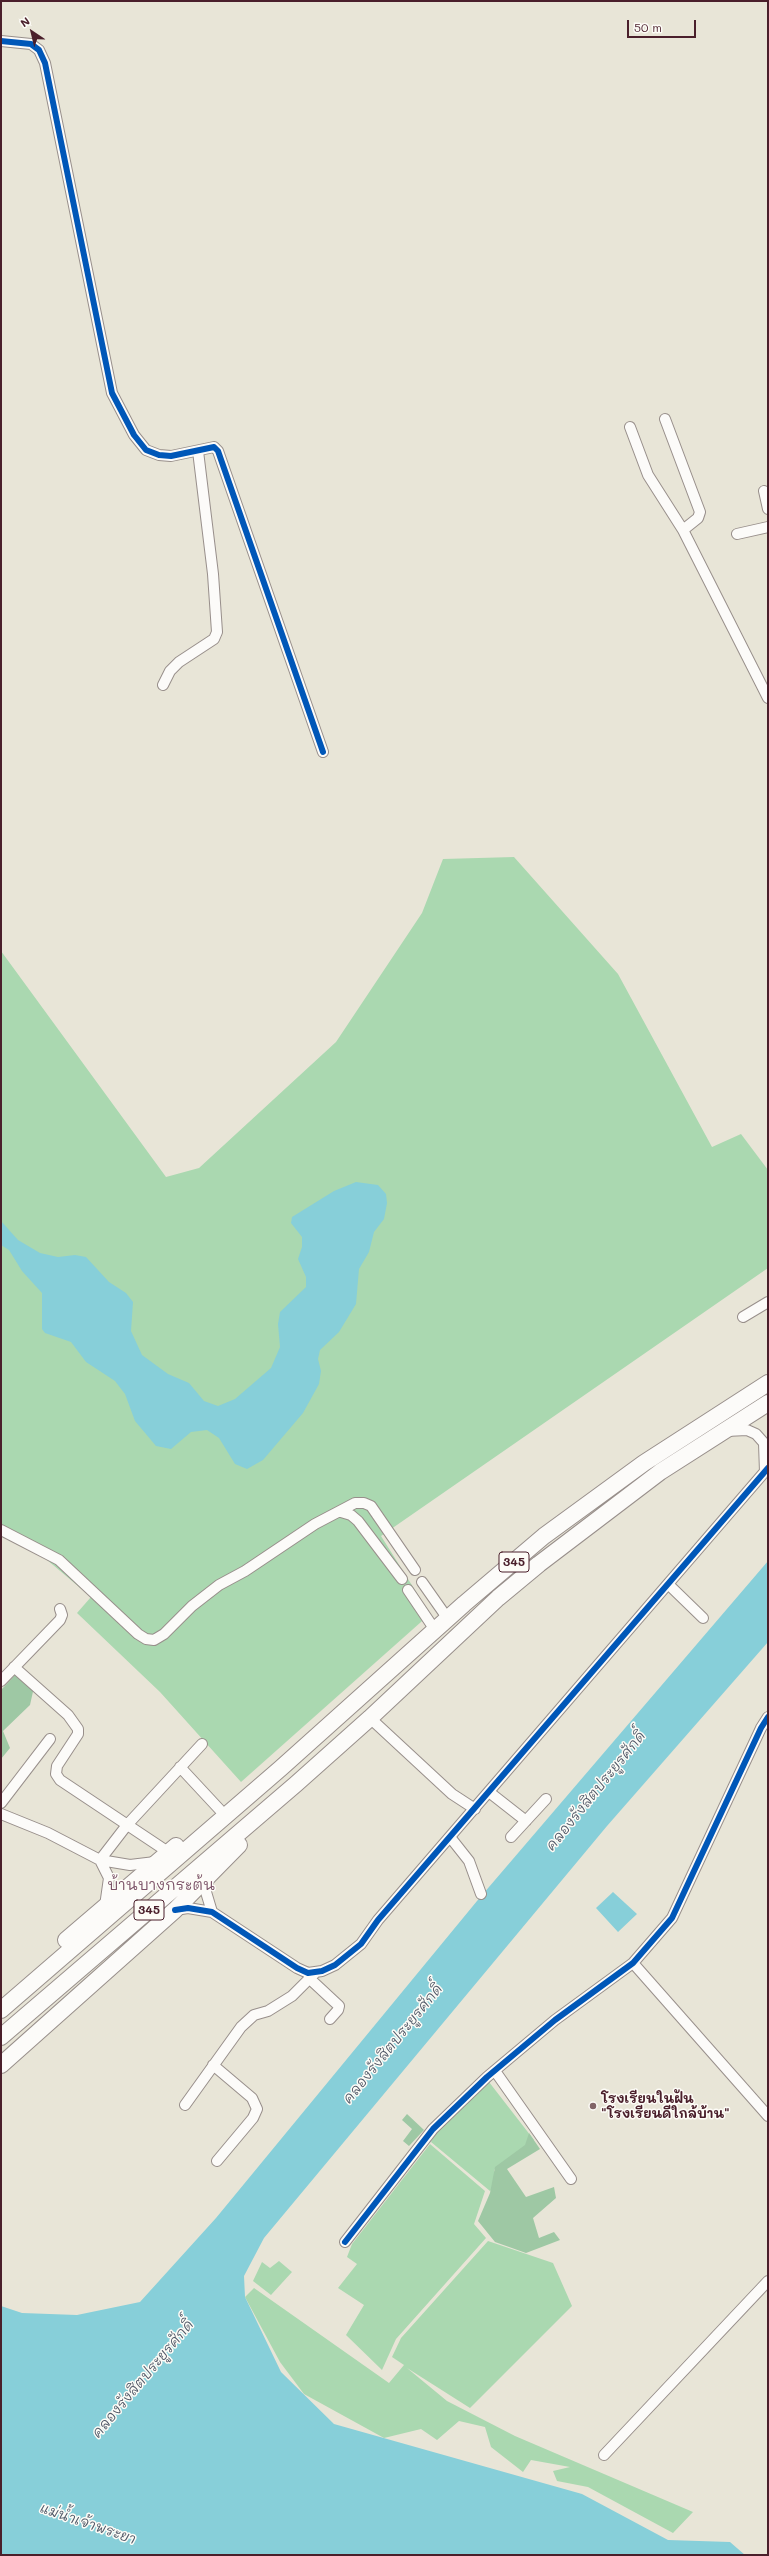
<!DOCTYPE html>
<html>
<head>
<meta charset="utf-8">
<style>
	body { margin:0 }
	#map { position:relative; width:769px; height:2556px; overflow:hidden; background:#e8e5d7; font-family:Mali,sans-serif }
	canvas { display:block }
	.frame { position:absolute; inset:0; border:2px solid #4a1f2b; pointer-events:none }
	.north { position:absolute; left:12px; top:12px; width:40px; height:40px; -webkit-text-stroke:3px #fdfcf7; paint-order:stroke; rotate:325deg; font-size:11px; font-weight:700; line-height:16px; text-align:center; color:#4a1f2b }
	.north::after { content:''; display:block; margin:auto; width:14px; height:18px; background:#4a1f2b; clip-path:polygon(50% 0,100% 100%,50% 72%,0 100%) }
	.scale { position:absolute; left:627px; top:20px; width:69px; height:18px; box-sizing:border-box; border:2px solid #4a1f2b; border-top:0; padding-left:5px; font-size:12px; line-height:14px; white-space:nowrap; color:#4a1f2b; -webkit-text-stroke:3px #fdfcf7; paint-order:stroke }
</style>
</head>
<body>
<div id="map">
<canvas width="769" height="2556"></canvas>
<div class="frame"></div>
<div class="north">N</div>
<div class="scale">50 m</div>
</div>
<script>
const g = document.querySelector('canvas').getContext('2d');
g.lineJoin = 'round';
function fillPath(path, color) { g.fillStyle = color; g.fill(path, 'evenodd'); }
const toPath = rows => new Path2D(rows.map(r => 'M' + r).join(''));
function trace(path, color, width, dash) { g.strokeStyle = color; g.lineWidth = width; g.lineCap = dash ? 'butt' : 'round'; g.setLineDash(dash || []); g.stroke(path); }
function drawText(font, color, halo, rows, align = 'center') {
  g.font = font + ' Mali,"Playpen Sans Thai",sans-serif'; g.lineWidth = 3; g.setLineDash([]); g.textBaseline = 'middle'; g.strokeStyle = halo; g.fillStyle = color; for (const [text, x, y, turn = 0] of rows) {
    g.save(); g.translate(x, y); g.rotate((+turn || 0) * Math.PI / 180); g.textAlign = isNaN(turn) ? turn : align; if (halo) g.strokeText(text, 0, 0); g.fillText(text, 0, 0); g.restore();
  }
}
fillPath(toPath([
	[514,857,618,974,712,1147,741,1134,768,1170,768,1268,381,1536,430,1614,241,1782,160,1692,77,1613,91,1597,40,1554,1,1536,1,951,166,1177,199,1168,336,1042,422,913,443,859],
	[489,2082,534,2140,494,2170,498,2185,490,2191,431,2142,437,2131],
	[430,2144,485,2191,474,2224,486,2238,396,2339,382,2370,346,2335,364,2305,338,2288,357,2264,347,2257,352,2244],
	[488,2241,553,2263,572,2306,470,2408,407,2368,447,2401,515,2436,693,2512,673,2533,588,2487,557,2481,553,2471,570,2467,531,2460,523,2472,491,2447,485,2427,459,2421,437,2440,421,2429,384,2438,304,2394,280,2362,245,2297,254,2288,389,2383,404,2365,392,2357,401,2338],
	[279,2261,292,2272,271,2295,253,2281,262,2262,270,2268]
]), '#aad8b0');
fillPath(toPath([
	[16,1674,34,1687,30,1705,3,1731,10,1748,1,1759,1,1690],
	[407,2114,424,2130,409,2146,403,2141,412,2129,402,2120],
	[529,2133,540,2149,507,2169,526,2197,554,2187,556,2198,533,2218,539,2238,554,2232,560,2240,526,2253,495,2242,478,2221,490,2193,495,2167,525,2145]
]), '#9ec8a4');
fillPath(toPath([
	[356,1182,378,1185,386,1194,387,1203,384,1219,374,1232,369,1252,359,1269,356,1304,339,1332,320,1350,318,1359,321,1371,319,1384,303,1413,263,1460,247,1469,235,1464,219,1438,207,1430,191,1432,171,1449,156,1446,135,1421,125,1394,115,1381,86,1362,71,1342,45,1333,42,1329,42,1293,22,1271,9,1250,1,1245,1,1221,18,1240,40,1253,58,1257,75,1255,86,1257,109,1282,126,1293,133,1302,131,1331,142,1355,168,1374,189,1383,204,1401,218,1406,235,1399,271,1368,280,1347,278,1324,280,1312,306,1287,306,1277,298,1259,302,1247,302,1237,291,1223,292,1217,334,1191],
	[768,1561,768,1642,607,1826,264,2238,244,2276,245,2297,281,2372,334,2424,582,2494,668,2540,730,2542,745,2555,1,2555,1,2306,22,2313,77,2315,140,2302,216,2218,477,1901],
	[613,1892,637,1914,618,1932,596,1908]
]), '#87cfd9');
const minor = toPath([
	[1,41,31,44,39,50,45,63,112,393,134,435,146,450,159,455,171,456,214,447,218,451,323,752],
	[665,419,700,512,698,518,683,530],
	[630,427,648,475,683,530,768,698],
	[764,491,768,509],
	[737,534,768,527],
	[163,685,170,671,179,662,214,639,217,632,213,574,198,451],
	[743,1317,768,1302],
	[726,1431,747,1430,756,1434,764,1443,765,1472],
	[341,1512,351,1515,358,1521,402,1579],
	[1,1530,59,1560,138,1634,146,1639,154,1640,164,1634,192,1606,219,1585,245,1571,315,1524,355,1503,364,1503,371,1506,415,1570],
	[422,1582,448,1619],
	[668,1584,703,1618],
	[408,1590,435,1630],
	[14,1667,68,1715,78,1729,78,1734,57,1766,56,1774,60,1780,168,1852],
	[1,1681,60,1620,62,1615,60,1609],
	[370,1718,452,1794,475,1809],
	[180,1767,220,1810],
	[489,1792,526,1821],
	[1,1803,50,1739],
	[1,1814,48,1833,100,1860,130,1865,155,1862],
	[450,1837,469,1861,481,1894],
	[511,1837,546,1799],
	[100,1860,127,1825,202,1744],
	[100,1860,109,1878,105,1906],
	[209,1878,206,1892,212,1912],
	[175,1910,188,1908,212,1912,297,1968,308,1973,322,1971,335,1965,361,1944,378,1920,768,1468],
	[633,1963,768,2116],
	[310,1979,339,2006,338,2010,330,2019],
	[213,2065,252,2098,257,2109,253,2118,217,2161],
	[495,2071,571,2179],
	[185,2105,241,2027,254,2015,268,2011,292,1996,316,1972],
	[345,2242,433,2129,487,2077,555,2020,633,1963,672,1918,761,1728,768,1717],
	[604,2455,768,2281]
]);
const primary = toPath([
	[66,1940,176,1846],
	[1,2010,281,1768,464,1604,544,1536,644,1463,768,1383],
	[1,2037,296,1784,370,1718,498,1598,539,1564,660,1472,768,1403],
	[1,2065,175,1910,239,1845]
]);
trace(minor, '#988f8b', 12);
trace(primary, '#988f8b', 18);
trace(minor, '#fcfbf9', 10);
trace(primary, '#fcfbf9', 16);
trace(toPath([
	[1,41,31,44,39,50,45,63,112,393,134,435,146,450,159,455,171,456,214,447,218,451,323,752],
	[175,1910,188,1908,212,1912,297,1968,308,1973,322,1971,335,1965,361,1944,378,1920,768,1468],
	[345,2242,433,2129,487,2077,555,2020,633,1963,672,1918,761,1728,768,1717]
]), '#0057b8', 6);
for (const [x, y, r, color] of [
	[593,2106,4,"#816467"]
]) { const dot = new Path2D(); dot.arc(x, y, r, 0, 2 * Math.PI); g.fillStyle = color; g.fill(dot); trace(dot, '#fdfcf7', 1.5); }
for (const [x, y, w] of [
	[514,1562,30],
	[149,1910,30]
]) { const box = new Path2D(); box.roundRect(x - w / 2, y - 10, w, 20, 3); g.fillStyle = '#fdfcf7'; g.fill(box); trace(box, '#4a1f2b', 1); }
drawText('bold 12px', '#4a1f2b', null, [
	["345",514,1562],
	["345",149,1910]
]);
drawText('bold 13px', '#4a1f2b', '#fdfcf7', [
	["โรงเรียนในฝัน",601,2099],
	["\"โรงเรียนดีใกล้บ้าน\"",601,2114]
], 'left');
drawText('italic 14px', '#515968', '#fdfcf7', [
	["คลองรังสิตประยูรศักดิ์",596,1791,-51],
	["คลองรังสิตประยูรศักดิ์",393,2044,-51],
	["คลองรังสิตประยูรศักดิ์",143,2379,-50],
	["แม่น้ำเจ้าพระยา",88,2524,19]
]);
drawText('15px', '#7a5167', '#fdfcf7', [
	["บ้านบางกระต้น",161,1885]
]);
</script>
</body>
</html>
